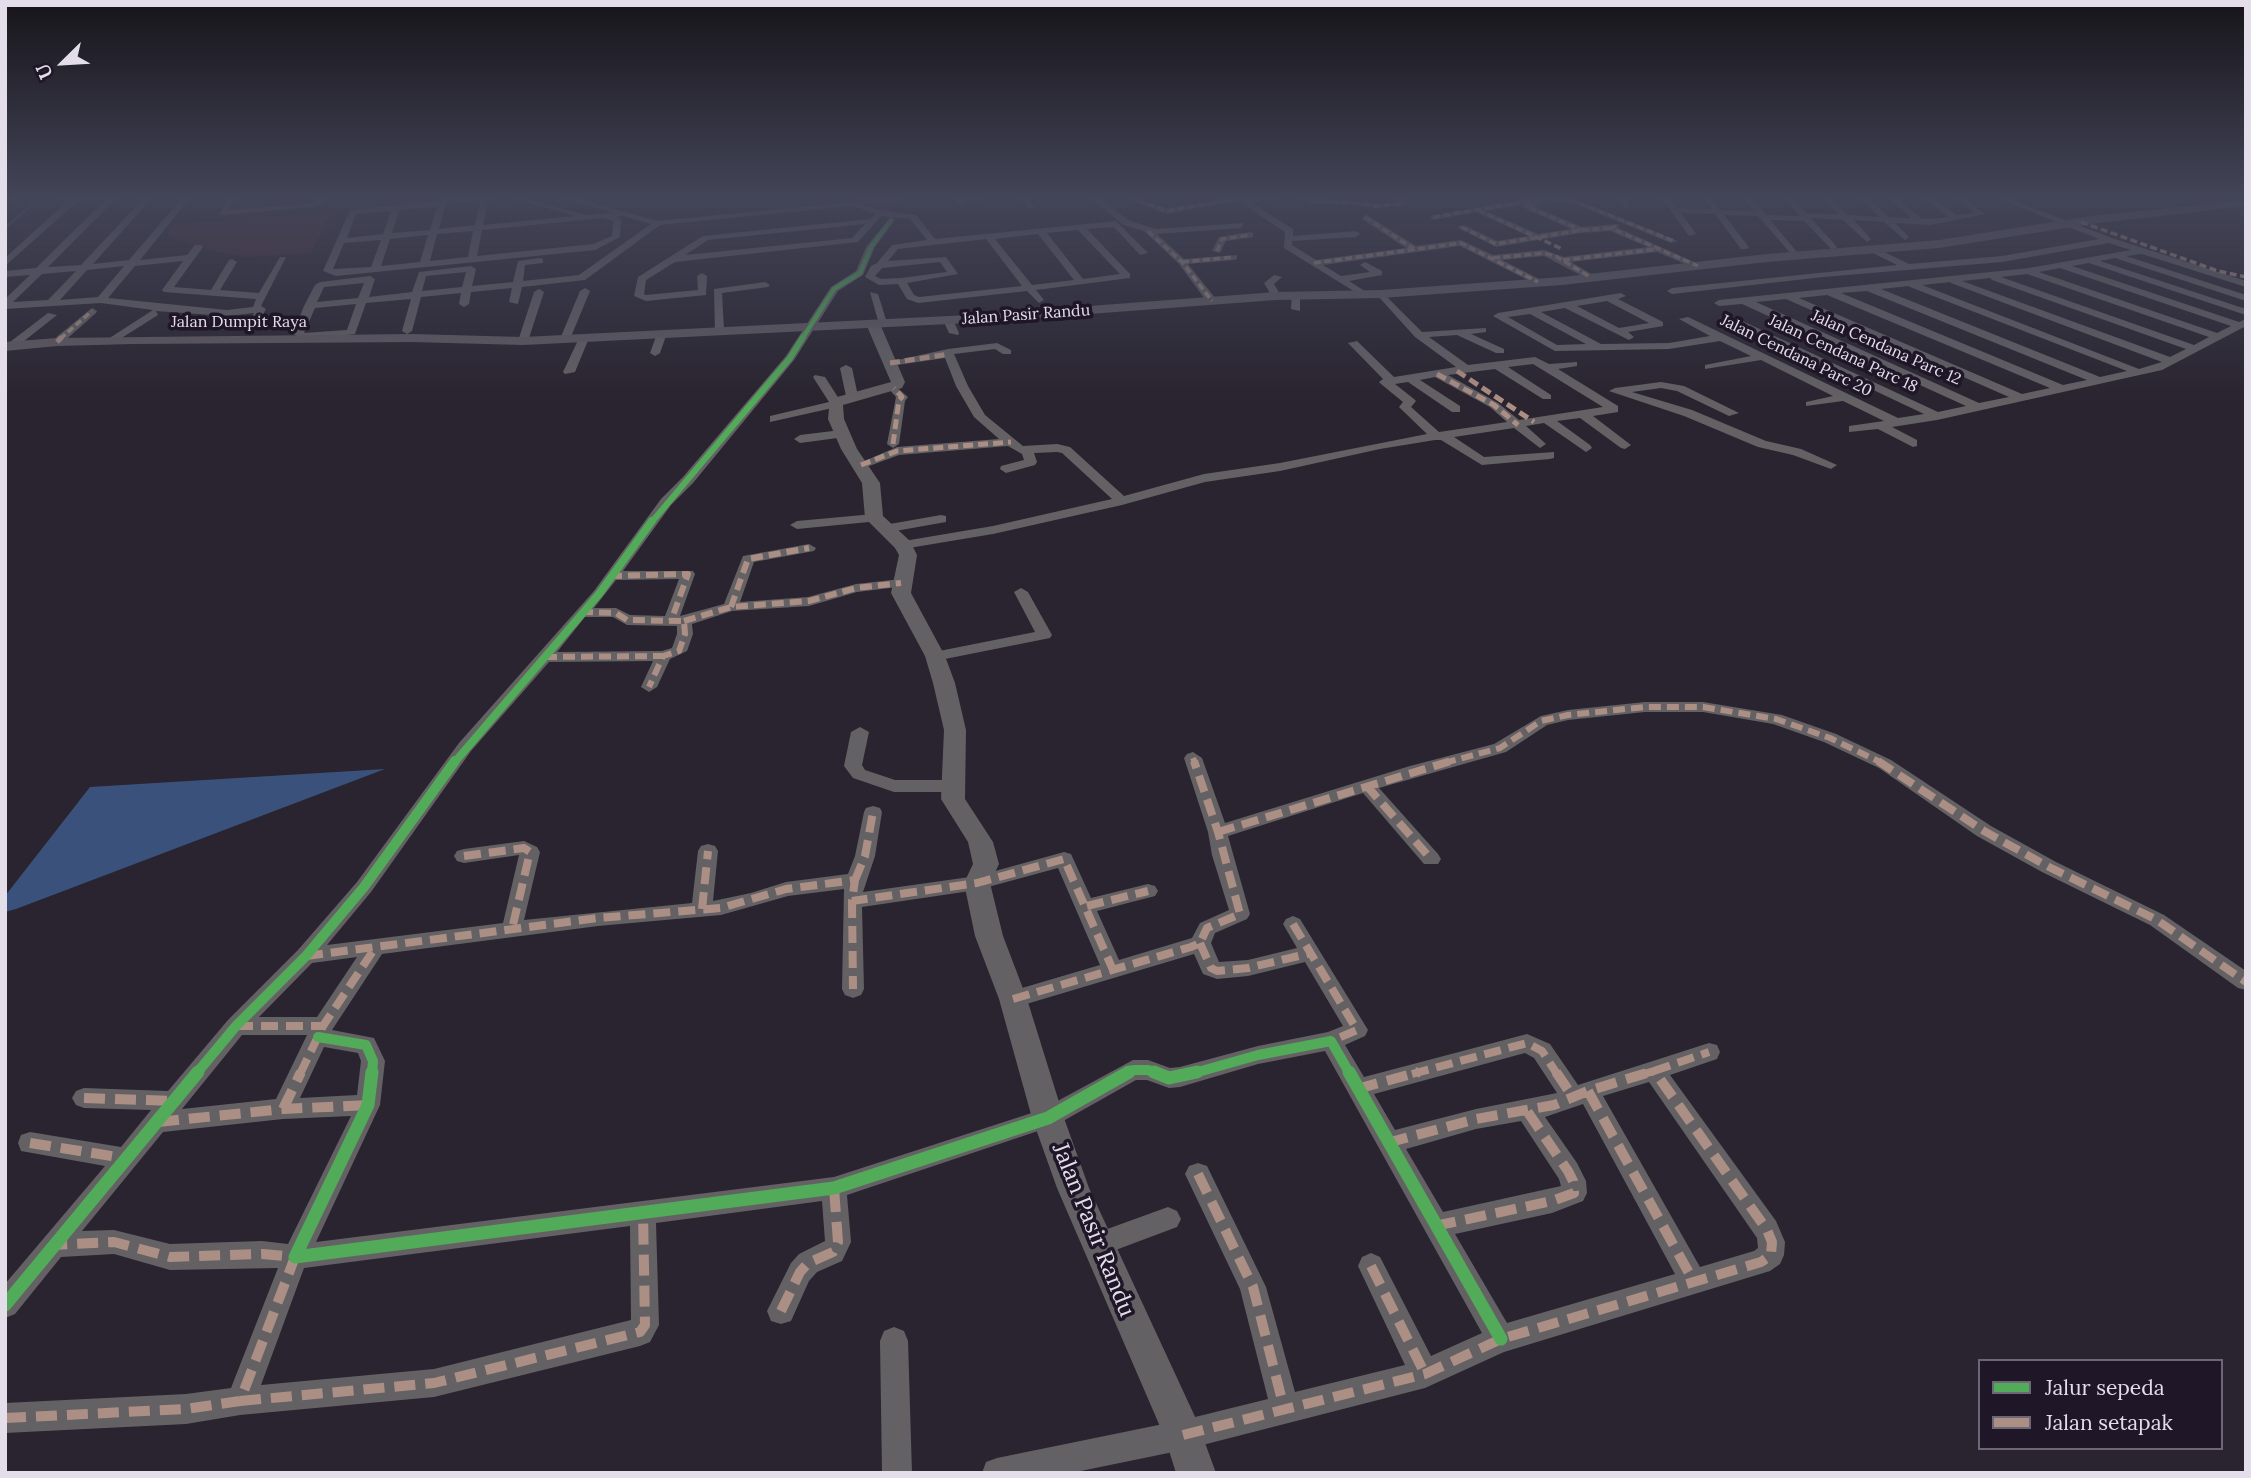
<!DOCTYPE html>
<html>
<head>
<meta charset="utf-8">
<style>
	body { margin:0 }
	#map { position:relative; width:2251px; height:1478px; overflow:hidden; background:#29242f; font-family:Lora,serif }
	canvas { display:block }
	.frame { position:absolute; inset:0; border:7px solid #e4deeb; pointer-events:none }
	.legend { position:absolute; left:1978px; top:1359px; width:245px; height:91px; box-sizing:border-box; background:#1f1628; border:2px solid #6e6676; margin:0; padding:9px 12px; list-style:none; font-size:21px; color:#e4deeb }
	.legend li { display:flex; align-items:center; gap:14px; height:35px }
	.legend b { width:35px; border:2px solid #6e6676 }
	.north { position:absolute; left:28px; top:28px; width:70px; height:70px; -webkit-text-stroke:5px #1f1628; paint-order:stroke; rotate:246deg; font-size:19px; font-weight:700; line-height:28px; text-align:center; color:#e4deeb }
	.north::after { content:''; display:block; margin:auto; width:24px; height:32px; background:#e4deeb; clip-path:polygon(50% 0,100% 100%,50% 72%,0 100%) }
</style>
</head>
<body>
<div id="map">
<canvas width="2251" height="1478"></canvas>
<div class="frame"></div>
<ul class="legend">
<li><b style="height:9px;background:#51ab58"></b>Jalur sepeda</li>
<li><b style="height:9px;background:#ac8f84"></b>Jalan setapak</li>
</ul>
<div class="north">U</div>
</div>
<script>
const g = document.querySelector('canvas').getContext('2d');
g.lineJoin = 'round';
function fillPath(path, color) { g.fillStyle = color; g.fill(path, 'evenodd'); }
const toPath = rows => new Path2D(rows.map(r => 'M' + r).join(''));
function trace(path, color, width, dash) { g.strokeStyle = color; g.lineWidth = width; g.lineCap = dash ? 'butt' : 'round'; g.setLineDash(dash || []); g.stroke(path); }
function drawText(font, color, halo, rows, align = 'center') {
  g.font = font + ' Lora,serif'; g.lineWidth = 7; g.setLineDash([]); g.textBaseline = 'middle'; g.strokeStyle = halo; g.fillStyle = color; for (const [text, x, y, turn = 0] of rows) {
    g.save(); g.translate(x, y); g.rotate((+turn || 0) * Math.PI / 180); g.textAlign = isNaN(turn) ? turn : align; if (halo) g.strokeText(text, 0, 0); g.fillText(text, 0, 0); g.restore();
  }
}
fillPath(toPath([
	[853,197,903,197,891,212,857,202],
	[331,212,311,253,246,257,210,250,168,235,170,226,181,224]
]), '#422736');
fillPath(toPath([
	[385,769,16,909,5,912,5,896,90,787]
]), '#3a527b');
trace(toPath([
	[5,228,33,204]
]), '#3a527b', 2.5);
fillPath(toPath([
	[65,197,118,197,48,267,81,265,145,197,153,197,93,264,129,260,183,197,191,197,140,260,187,255,195,245,201,245,203,247,174,287,211,290,229,260,232,259,237,262,220,290,259,293,280,257,286,257,261,306,266,309,254,331,245,329,254,313,227,316,156,311,158,315,112,344,107,341,108,339,153,310,101,303,5,309,5,299,30,275,5,277,5,271,36,268,105,200,77,202,5,266,5,258,66,202,62,200,65,197],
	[183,261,162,290,164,292,256,299,253,307,227,310,108,298,135,266,183,261],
	[124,266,98,297,60,300,87,270,124,266],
	[76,271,48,300,13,302,42,274,76,271],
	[229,197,237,197,228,210,312,203,319,197,327,197,322,205,313,207,219,215,229,197],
	[468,197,502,197,488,202,483,225,575,216,507,197,519,197,586,215,622,212,622,216,616,217,621,220,620,237,595,250,336,276,323,271,350,210,468,197],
	[480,201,475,225,439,229,446,203,480,201],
	[437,207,430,230,392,233,399,210,437,207],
	[391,211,383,234,347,238,356,214,391,211],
	[604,218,613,221,612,236,593,244,477,256,482,230,604,218],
	[473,231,468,257,430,261,437,234,473,231],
	[428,235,420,262,381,266,390,239,428,235],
	[381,240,371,267,333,269,344,243,381,240],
	[976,197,996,197,964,203,960,206,956,204,957,199,976,197],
	[1020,197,1028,197,1035,209,1029,209,1020,197],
	[1088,197,1097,197,1130,221,1156,229,1244,223,1241,228,1157,234,1184,259,1237,255,1237,259,1234,260,1188,264,1216,299,1216,303,1208,303,1179,264,1144,231,1124,225,1088,197],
	[1124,197,1134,197,1167,208,1234,197,1280,197,1276,199,1251,202,1293,229,1293,236,1356,231,1360,234,1356,237,1292,241,1292,245,1316,260,1406,248,1362,219,1365,214,1416,246,1461,240,1493,255,1544,250,1564,257,1648,247,1610,231,1581,233,1496,247,1457,227,1464,225,1497,241,1528,236,1476,212,1433,220,1429,217,1533,197,1574,199,1678,241,1671,243,1573,203,1543,201,1535,207,1582,227,1619,224,1618,228,1703,266,1695,268,1657,252,1571,262,1593,275,1595,277,1590,280,1544,256,1502,260,1541,280,1543,282,1538,285,1460,246,1323,265,1341,276,1370,272,1360,265,1365,262,1382,271,1382,275,1349,281,1368,293,1370,295,1365,298,1284,248,1285,232,1238,201,1166,214,1124,197],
	[1523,205,1523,208,1571,229,1538,234,1486,211,1523,205],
	[1297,197,1376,204,1397,202,1393,197,1401,197,1407,204,1376,208,1352,204,1311,204,1297,197],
	[1617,197,1625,197,1629,207,1623,207,1617,197],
	[1661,197,1669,197,1677,208,1711,209,1702,197,1710,197,1720,210,1754,211,1743,197,1751,197,1766,215,1800,216,1783,197,1791,197,1806,213,1838,214,1822,197,1830,197,1848,215,1879,217,1859,197,1867,197,1889,217,1911,218,1888,197,1896,197,1922,219,1931,219,1948,217,1922,197,1931,197,1957,215,1974,213,1955,197,1964,197,1985,214,1931,225,1895,223,1909,237,1905,240,1884,222,1854,220,1871,239,1867,242,1843,220,1811,218,1837,247,1832,250,1804,221,1770,220,1797,252,1792,255,1758,216,1724,215,1749,247,1747,249,1741,249,1715,214,1681,213,1696,234,1689,236,1661,197],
	[1994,197,2004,197,2112,238,2246,281,2246,287,2142,254,2126,256,2246,295,2246,301,2115,258,2100,261,2246,309,2246,315,2089,263,2072,266,2239,322,2246,319,2246,326,2162,370,1937,420,1892,427,1917,440,1917,446,1913,447,1878,429,1849,432,1849,426,1884,421,1843,401,1806,406,1806,402,1833,396,1761,360,1705,369,1705,365,1751,356,1720,341,1669,349,1555,351,1493,316,1498,313,1621,293,1626,296,1618,299,1663,322,1663,326,1628,332,1634,337,1629,340,1565,308,1541,312,1601,344,1669,343,1710,336,1679,319,1688,317,1898,418,1924,414,1732,323,1731,321,1736,318,1938,412,1966,406,1742,304,1719,306,1714,303,1719,300,2029,268,2131,250,2109,243,2002,262,1823,277,1672,294,1667,291,1672,288,1897,265,1871,252,1871,248,1874,247,1909,264,2002,256,2099,239,1994,197],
	[2060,268,2231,326,2217,333,2039,272,2060,268],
	[2027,274,2209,337,2194,345,2001,277,2027,274],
	[1990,278,1992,280,2186,349,2170,357,1962,281,1990,278],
	[1950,282,1951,283,2162,362,2139,369,1922,285,1950,282],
	[1909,286,1910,287,2127,371,2100,377,1881,289,1909,286],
	[1867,291,2087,380,2063,385,1841,293,1867,291],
	[1827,295,2050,388,2022,394,1799,298,1827,295],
	[1786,299,2009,397,1979,403,1756,302,1786,299],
	[1607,301,1649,323,1619,328,1577,306,1607,301],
	[1530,314,1586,344,1557,345,1508,317,1530,314],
	[853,202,884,211,916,215,935,239,1116,221,1148,253,1140,255,1114,227,1087,229,1130,274,1130,278,1036,290,1044,300,1039,303,1027,291,918,303,907,299,898,284,879,285,865,277,871,266,877,263,892,245,927,240,910,219,881,216,858,242,675,262,646,280,644,294,646,295,698,290,697,276,702,273,707,276,706,295,646,301,634,296,638,277,703,236,870,219,876,214,853,206,660,225,585,280,522,287,518,304,509,302,512,288,471,292,469,304,464,307,459,304,461,293,421,297,412,331,407,334,402,331,411,299,366,303,355,334,304,340,293,334,304,306,315,285,320,282,370,276,375,279,369,297,412,292,419,272,471,266,476,269,472,286,513,282,518,261,540,258,543,259,543,263,525,265,523,281,579,275,655,221,853,202],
	[865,224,852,238,685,255,708,240,865,224],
	[1078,230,1120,274,1083,279,1047,233,1078,230],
	[1038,234,1074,280,1032,285,995,239,1038,234],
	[986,239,1022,286,919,297,914,295,907,283,958,274,946,257,888,261,898,249,986,239],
	[940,262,947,272,901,278,881,279,875,276,882,268,940,262],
	[466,272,462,287,422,291,426,276,466,272],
	[364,283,358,298,317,302,324,287,364,283],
	[356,304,347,330,304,333,315,308,356,304],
	[891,217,895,220,875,247,863,275,838,291,794,360,693,483,671,505,623,571,693,571,695,574,680,616,724,604,743,556,809,544,816,548,814,551,754,562,740,602,808,597,856,584,901,579,906,580,908,583,906,586,857,592,809,606,732,611,692,624,693,634,687,651,670,659,657,687,649,692,641,687,653,661,549,662,471,751,371,892,327,945,503,923,519,855,464,863,457,861,454,856,457,851,464,849,524,841,537,847,540,852,524,920,692,903,698,851,701,846,708,844,715,846,718,851,713,901,751,893,786,882,848,874,855,856,864,812,866,808,873,806,880,808,882,812,875,856,863,892,977,876,1064,852,1071,854,1091,898,1148,884,1155,886,1158,891,1155,896,1097,911,1119,960,1192,938,1200,923,1229,910,1212,855,1208,832,1184,758,1187,754,1193,752,1202,758,1225,823,1410,766,1494,744,1541,716,1568,710,1645,702,1703,702,1782,715,1836,734,1891,760,1991,826,2056,862,2164,915,2246,971,2246,990,2238,988,2150,925,2042,872,1977,836,1879,768,1824,742,1773,724,1703,712,1645,712,1568,720,1547,725,1506,752,1379,788,1438,854,1441,859,1438,864,1424,864,1363,793,1228,836,1250,914,1247,919,1215,933,1211,943,1219,962,1248,960,1297,948,1283,924,1286,919,1293,916,1300,919,1368,1030,1365,1036,1345,1045,1364,1077,1527,1034,1550,1044,1578,1085,1709,1043,1717,1045,1720,1052,1717,1059,1670,1075,1776,1221,1785,1242,1784,1255,1780,1264,1770,1271,1504,1352,1425,1388,1183,1450,1071,1473,982,1473,986,1462,997,1458,1183,1420,1268,1399,1240,1289,1185,1174,1189,1166,1198,1163,1207,1166,1266,1287,1295,1392,1405,1365,1358,1266,1362,1257,1371,1253,1380,1257,1431,1356,1482,1333,1325,1051,1258,1064,1180,1087,1169,1088,1147,1080,1136,1080,1056,1125,847,1195,851,1242,842,1261,817,1272,809,1281,791,1321,781,1324,771,1321,767,1311,791,1263,799,1254,825,1241,822,1201,656,1223,659,1325,650,1342,640,1346,434,1397,240,1415,186,1424,5,1433,5,1403,186,1394,231,1388,278,1268,170,1270,114,1254,61,1257,15,1314,5,1318,5,1284,105,1166,21,1151,18,1143,21,1135,30,1132,121,1147,151,1110,84,1108,76,1105,72,1098,76,1091,84,1088,168,1091,228,1020,298,950,357,882,459,743,594,591,661,499,683,477,786,356,831,287,856,271,866,247,891,217],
	[679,579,665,616,630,615,616,608,594,608,616,580,679,579],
	[585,617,613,617,627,625,677,626,677,634,672,648,662,651,557,652,585,617],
	[1058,868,1100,965,1005,993,1002,999,1005,1005,1013,1008,1194,954,1203,974,1217,979,1248,976,1305,962,1343,1026,1328,1032,1258,1046,1180,1067,1170,1068,1148,1060,1133,1060,1041,1110,834,1177,316,1242,380,1105,385,1061,374,1038,332,1030,382,954,598,926,721,915,788,896,844,889,842,989,845,995,853,998,861,995,864,989,862,907,977,890,1058,868],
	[357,957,317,1017,259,1017,312,963,357,957],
	[242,1035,307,1035,276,1099,182,1109,242,1035],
	[324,1047,358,1053,361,1061,357,1095,300,1098,324,1047],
	[1525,1053,1534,1058,1557,1093,1476,1109,1395,1130,1374,1094,1525,1053],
	[1649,1082,1757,1238,1758,1248,1754,1251,1700,1267,1603,1096,1649,1082],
	[1583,1104,1675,1274,1507,1323,1455,1234,1552,1213,1583,1201,1587,1193,1586,1181,1577,1163,1545,1117,1583,1104],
	[351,1116,288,1244,262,1241,170,1244,114,1230,82,1231,163,1132,283,1119,351,1116],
	[1521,1121,1559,1179,1561,1186,1443,1212,1406,1149,1476,1129,1521,1121],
	[630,1226,631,1320,434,1369,261,1385,304,1268,630,1226],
	[1250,232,1253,233,1253,237,1226,241,1220,253,1212,251,1219,237,1250,232],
	[1274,275,1282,277,1274,284,1281,296,1276,299,1273,298,1264,283,1274,275],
	[765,282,770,285,768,287,722,293,724,330,715,332,714,289,765,282],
	[585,288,590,291,570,339,561,341,560,339,580,291,585,288],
	[539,289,544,292,528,341,519,343,518,341,534,292,539,289],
	[1381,291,1422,332,1486,328,1486,332,1471,334,1504,349,1504,353,1496,353,1457,335,1429,337,1468,365,1535,357,1549,364,1577,362,1577,366,1558,369,1618,406,1618,412,1593,416,1631,445,1625,449,1621,448,1580,418,1557,421,1590,445,1592,448,1586,452,1544,423,1526,426,1546,444,1540,448,1514,428,1454,437,1484,457,1554,452,1554,458,1550,459,1482,465,1441,440,1435,440,1380,449,1280,471,1205,482,1122,505,993,534,903,549,898,548,898,542,993,526,1112,499,1062,453,1057,452,1034,453,1037,462,1035,465,1006,473,1000,469,1001,466,1024,460,1022,454,1008,446,899,455,861,469,855,465,897,447,999,439,974,417,956,386,945,358,890,366,884,363,948,349,997,343,1011,350,1011,354,1003,354,995,349,954,354,968,386,985,415,1023,446,1057,444,1070,447,1124,496,1204,474,1280,463,1427,434,1401,409,1399,407,1403,402,1381,384,1379,382,1383,379,1348,343,1357,341,1394,377,1456,367,1415,337,1378,296,1376,294,1381,291],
	[1533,364,1603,407,1519,420,1498,403,1448,375,1495,369,1543,399,1551,399,1551,395,1508,367,1533,364],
	[1435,377,1490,407,1507,422,1439,432,1411,407,1416,401,1414,399,1395,384,1408,382,1452,412,1460,412,1460,406,1420,380,1435,377],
	[870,292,878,294,888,326,879,324,870,292],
	[1292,294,1300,296,1300,311,1291,309,1292,294],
	[92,308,97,311,96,313,61,344,53,344,53,340,92,308],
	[48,313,57,315,14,349,6,349,6,345,48,313],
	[948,317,953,320,959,333,958,335,949,333,943,320,948,317],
	[658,331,667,333,660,353,655,356,650,353,658,331],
	[580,336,589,338,575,372,565,374,563,372,580,336],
	[846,365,852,368,858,396,852,399,846,396,840,368,846,365],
	[815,375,825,377,841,402,837,407,770,422,770,416,829,402,813,377,815,375],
	[1661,382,1684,386,1739,413,1729,416,1677,391,1661,388,1632,392,1692,410,1766,441,1801,449,1837,465,1831,469,1793,455,1758,447,1684,416,1609,391,1615,388,1661,382],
	[894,385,908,397,905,401,899,444,893,448,887,444,896,397,888,388,894,385],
	[841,430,847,434,845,437,800,443,794,439,800,435,841,430],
	[874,514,881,518,879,521,797,529,790,525,797,521,874,514],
	[941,515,946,516,946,522,884,533,877,529,884,525,941,515],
	[1021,588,1028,592,1052,635,1050,638,935,661,929,659,927,656,929,653,1035,632,1014,592,1021,588],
	[860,727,869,732,862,765,865,770,895,780,953,780,962,786,953,792,894,792,853,778,844,766,851,732,860,727],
	[1168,1207,1177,1211,1181,1219,1177,1227,1097,1257,1088,1254,1084,1245,1088,1236,1168,1207],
	[894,1327,904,1331,908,1341,912,1473,882,1473,880,1341,884,1331,894,1327]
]), '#646165');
fillPath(toPath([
	[557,197,573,197,664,223,658,226,557,197],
	[873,320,880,324,905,382,902,388,843,405,844,419,857,449,880,483,883,516,910,541,917,555,911,593,945,656,955,683,966,730,965,799,993,842,999,864,990,883,1003,936,1027,999,1064,1118,1089,1188,1197,1421,1216,1473,1176,1473,1165,1438,1057,1188,1032,1118,999,999,975,936,964,883,973,864,968,842,941,799,944,730,933,683,925,656,891,593,899,555,895,548,865,518,862,483,841,449,828,419,830,399,891,382,866,324,873,320]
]), '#646165');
fillPath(toPath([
	[2246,200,2246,206,2091,224,1939,248,1767,262,1562,285,1381,298,1276,300,969,323,523,345,412,342,133,344,57,346,5,351,5,342,57,338,412,334,523,337,969,315,1276,292,1381,290,1562,277,1767,254,1939,240,2091,216,2246,200]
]), '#5f5a61');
fillPath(toPath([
	[5,197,15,197,5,203,5,197]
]), '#635f66');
trace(toPath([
	[1128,197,1166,211,1240,198],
	[1301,197,1311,202,1352,202,1376,206,1403,204,1397,197],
	[1537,197,1574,201,1674,241],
	[1243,200,1276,197],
	[1532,204,1526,206,1581,230],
	[1478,210,1562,249],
	[1365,217,1414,249],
	[1433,217,1542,199],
	[2081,222,2218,271,2246,277],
	[1616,226,1611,228,1698,266],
	[1461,227,1496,244,1581,230,1611,228],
	[1148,231,1182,262,1212,301],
	[1217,251,1222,239,1250,235],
	[1493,258,1544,253,1557,257,1590,277],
	[1563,260,1657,249],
	[1182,262,1234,257],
	[1314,263,1461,243,1538,282],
	[60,339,92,311]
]), '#ac8f84', 3.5, [7, 3.5]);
trace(toPath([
	[57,342,62,337],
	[890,363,949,354],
	[1457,371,1534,422],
	[1437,374,1494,405,1518,425],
	[893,444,899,400,902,397,894,388],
	[861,465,897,451,1011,442]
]), '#ac8f84', 5, [10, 5]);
trace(toPath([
	[610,576,688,574,671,621],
	[731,607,748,559,809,548],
	[581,612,616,613,627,620,684,621,685,634,679,651,663,656,649,687],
	[684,621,731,607,809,601,856,588,901,583],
	[545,657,663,656],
	[1193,758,1195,763],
	[1444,763,1500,748,1541,721,1568,715,1645,707,1703,707,1776,719,1830,738,1882,763]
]), '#ac8f84', 6, [12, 6]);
trace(toPath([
	[1878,761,1984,831,2049,867,2157,920,2246,982],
	[1366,785,1431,859],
	[1218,832,1451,761],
	[464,856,524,848,530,852,512,929],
	[855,880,865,856,873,812],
	[852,901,853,989],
	[1087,906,1148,891],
	[702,909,708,851],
	[1293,924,1357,1030,1331,1041],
	[1200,943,1211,968,1217,971,1248,968,1311,953],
	[306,956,598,918,721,908,786,889,855,880,852,901,977,883,1064,859,1113,970],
	[1013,999,1191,947,1200,943,1207,928,1240,914,1218,832,1194,761],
	[236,1026,323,1026],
	[1654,1071,1709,1052],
	[300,1074,323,1026,375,948],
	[1412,1074,1527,1043,1542,1051,1557,1074],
	[1644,1074,1654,1071,1656,1074]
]), '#ac8f84', 8, [17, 8]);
trace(toPath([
	[1556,1072,1573,1097],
	[1357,1089,1419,1072],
	[1588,1091,1694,1282],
	[84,1098,172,1101],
	[283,1109,301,1072],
	[158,1122,283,1109,368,1105],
	[30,1143,124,1158],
	[1387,1143,1476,1119,1554,1105,1588,1091,1650,1072],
	[1198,1174,1253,1287,1284,1408],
	[1435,1226,1552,1201,1574,1193,1573,1181,1568,1171,1527,1111],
	[1371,1266,1425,1374],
	[781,1311,800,1272,808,1263,833,1252,838,1242,834,1188],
	[240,1401,434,1383,640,1332,645,1325,643,1211],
	[5,1418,186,1409,240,1401,295,1257,262,1254,170,1257,114,1242,52,1245],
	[1183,1435,1425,1374,1501,1339,1761,1262,1771,1255,1772,1242,1767,1230,1655,1072]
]), '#ac8f84', 10, [21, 10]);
trace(toPath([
	[802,339,834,289,860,273,871,247,891,220]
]), '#51ab58', 4.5);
trace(toPath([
	[651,523,790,358,803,337]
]), '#51ab58', 6);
trace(toPath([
	[454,763,599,594,652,521]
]), '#51ab58', 8);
trace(toPath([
	[318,1037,366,1045,373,1061,372,1074],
	[196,1074,236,1026,306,956,364,887,455,761],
	[1126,1074,1133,1070,1148,1070,1158,1074],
	[1191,1074,1258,1055,1331,1041,1350,1074]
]), '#51ab58', 10);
trace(toPath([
	[372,1072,368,1105,295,1257,834,1188,1048,1118,1129,1072],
	[1154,1072,1169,1078,1197,1072],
	[1349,1072,1501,1339],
	[5,1305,198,1072]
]), '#51ab58', 13);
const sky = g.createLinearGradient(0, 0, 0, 403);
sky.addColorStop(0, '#17141a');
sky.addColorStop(0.49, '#434558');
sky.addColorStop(1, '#43455800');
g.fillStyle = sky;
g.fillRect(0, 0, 2251, 403);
drawText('16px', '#e4deeb', '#1f1628', [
	["Jalan Pasir Randu",1026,315,-4],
	["Jalan Dumpit Raya",239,322],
	["Jalan Cendana Parc 12",1886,348,24],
	["Jalan Cendana Parc 18",1843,354,25],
	["Jalan Cendana Parc 20",1796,356,26]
]);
drawText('23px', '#e4deeb', '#1f1628', [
	["Jalan Pasir Randu",1093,1230,68]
]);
</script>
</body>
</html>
